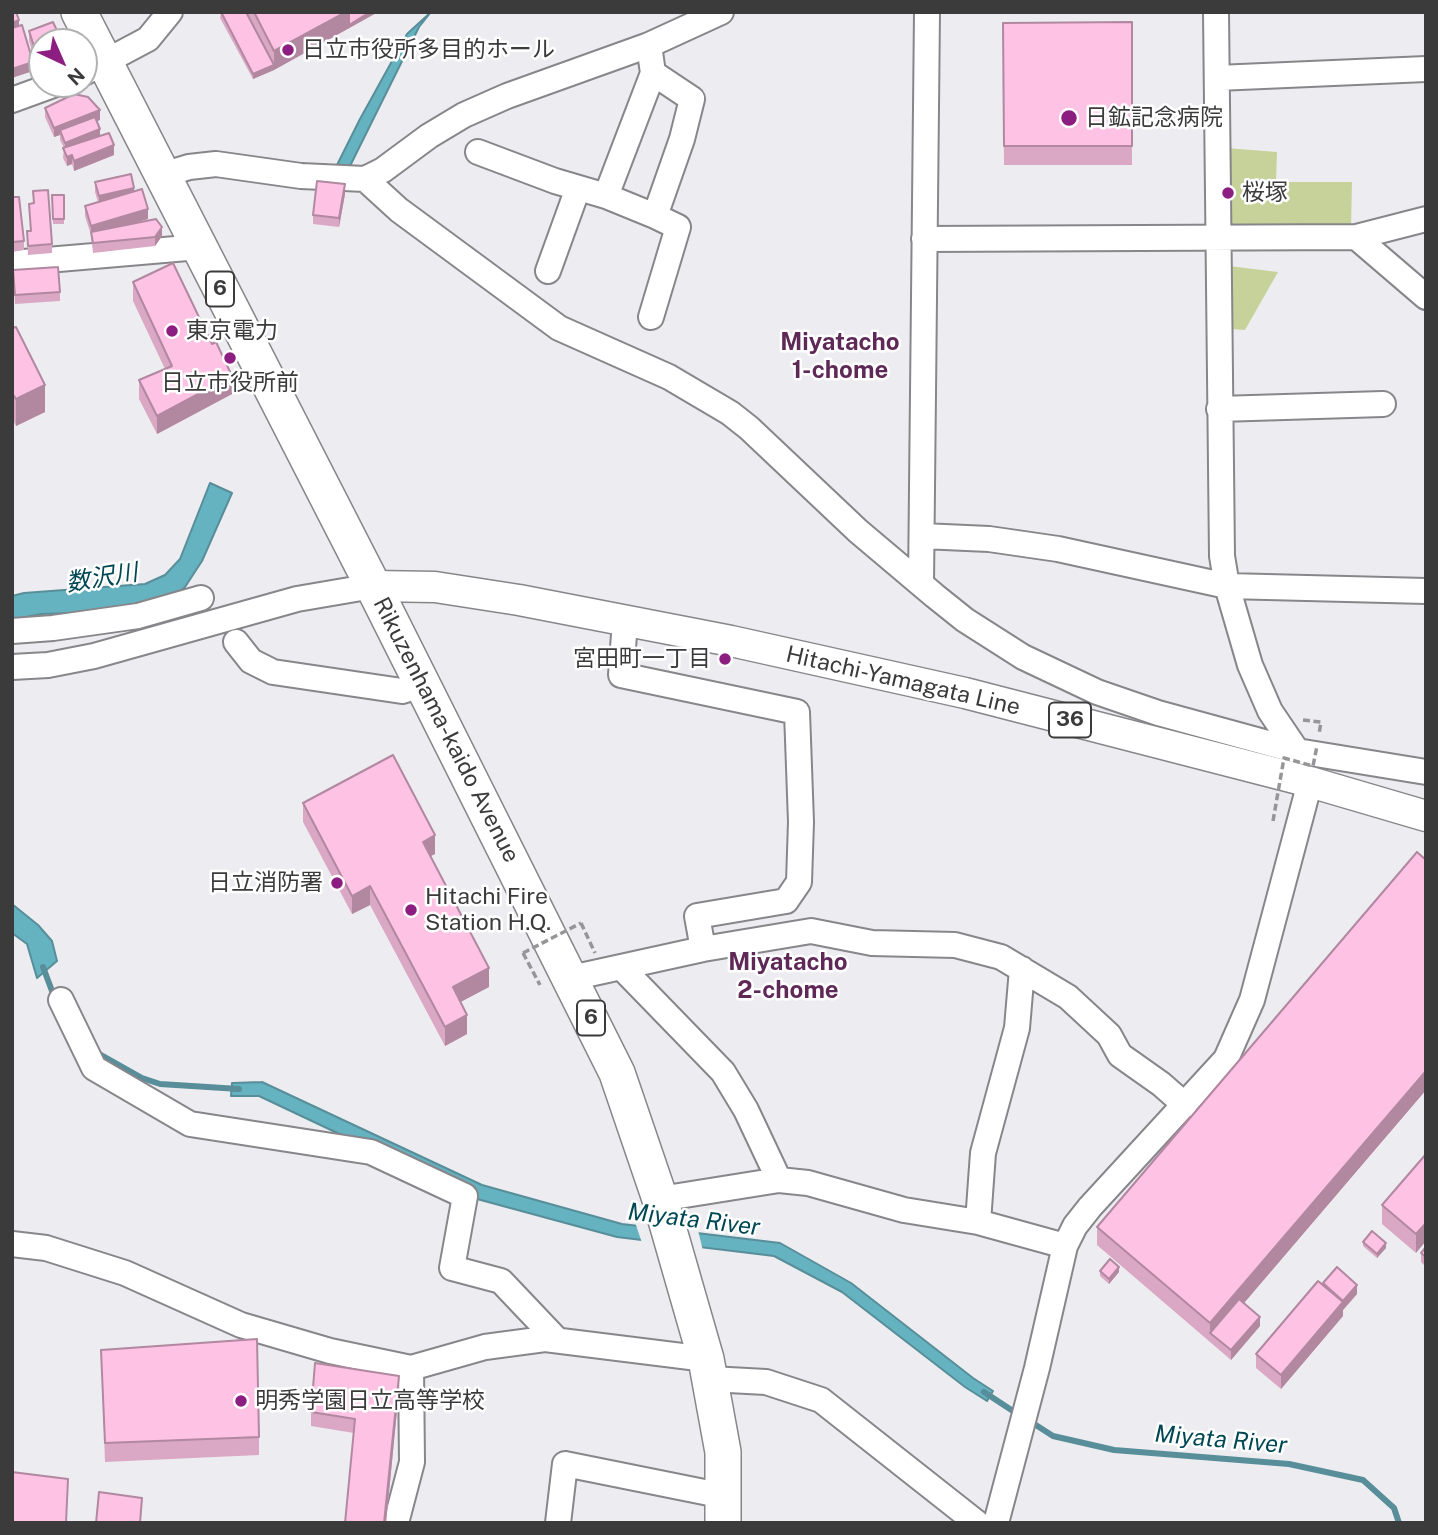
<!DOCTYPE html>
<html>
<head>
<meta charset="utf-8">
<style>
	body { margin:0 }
	#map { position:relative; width:1438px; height:1535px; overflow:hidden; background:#ededf1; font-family:"Public Sans",sans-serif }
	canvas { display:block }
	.frame { position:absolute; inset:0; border:14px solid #3b3b3c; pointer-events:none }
	.north { position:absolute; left:28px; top:28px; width:70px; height:70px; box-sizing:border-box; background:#fff; border:2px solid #b1b1b1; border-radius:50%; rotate:136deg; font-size:19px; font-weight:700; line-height:28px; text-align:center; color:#3b3b3c }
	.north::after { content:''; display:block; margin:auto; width:24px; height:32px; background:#8d1e81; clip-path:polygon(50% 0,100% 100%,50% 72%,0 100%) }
</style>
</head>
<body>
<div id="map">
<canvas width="1438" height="1535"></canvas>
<div class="frame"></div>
<div class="north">N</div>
</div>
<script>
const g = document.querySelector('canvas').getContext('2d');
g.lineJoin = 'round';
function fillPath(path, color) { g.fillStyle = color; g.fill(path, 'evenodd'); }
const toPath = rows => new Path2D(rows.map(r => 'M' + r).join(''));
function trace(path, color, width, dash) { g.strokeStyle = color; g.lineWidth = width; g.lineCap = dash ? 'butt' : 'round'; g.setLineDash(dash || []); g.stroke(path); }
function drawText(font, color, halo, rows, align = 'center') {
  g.font = font + ' "Public Sans","Noto Sans JP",sans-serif'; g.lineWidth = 5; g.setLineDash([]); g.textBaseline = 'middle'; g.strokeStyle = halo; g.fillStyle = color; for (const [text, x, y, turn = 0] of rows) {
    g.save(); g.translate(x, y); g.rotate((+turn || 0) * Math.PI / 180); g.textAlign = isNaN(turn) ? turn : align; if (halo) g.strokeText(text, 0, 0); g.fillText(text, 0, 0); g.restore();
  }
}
fillPath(toPath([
	[1226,148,1277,152,1276,182,1352,182,1351,229,1229,230],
	[1229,266,1278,272,1245,330,1231,329]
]), '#c6d29a');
const water = toPath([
	[431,12,419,27,349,168,337,165,360,119,407,34,431,12],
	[210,483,232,493,202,561,185,587,172,599,74,613,41,614,12,620,12,596,24,593,145,584,165,575,180,559,210,483],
	[12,904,38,925,52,941,57,961,37,978,27,944,12,933,12,904],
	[262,1082,482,1185,622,1224,780,1243,851,1283,973,1378,993,1391,987,1401,965,1387,842,1292,774,1256,617,1237,477,1199,259,1096,231,1096,232,1083,262,1082]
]);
fillPath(water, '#65b2c1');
trace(water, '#588e99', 2);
fillPath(toPath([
	[635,1222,698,1230,703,1251,642,1243]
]), '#ededf1');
trace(toPath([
	[43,967,55,999],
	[94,1051,142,1078,160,1084,239,1089],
	[984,1392,1019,1415],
	[1028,1420,1053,1436,1114,1450,1289,1464,1363,1480,1394,1508,1399,1523]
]), '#588e99', 6);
const minor = toPath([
	[1216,12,1222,556,1227,586,1250,665,1270,711,1297,751],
	[84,73,148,39,170,12],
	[1217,78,1426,69],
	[12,100,56,84],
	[478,152,555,181,606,196,653,73,649,45],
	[163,175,189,167,216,164,301,176,365,179,383,170,429,136,464,115,507,96,649,45,721,12],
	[365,179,399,210,559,328,669,377,730,413,749,428,858,531,935,596,965,620,1023,657,1097,692,1158,713,1297,751,1426,772],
	[606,196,655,216,682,139,692,99,653,73],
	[1356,237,1426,297],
	[924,239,1356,237,1426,219],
	[12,263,199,247],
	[548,271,578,188],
	[651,317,678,227,655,216],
	[1219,409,1383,404],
	[922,536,989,539,1058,549,1227,586,1426,591],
	[921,583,927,12],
	[625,621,621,675,797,712,801,822,799,882,786,901,697,916,703,949],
	[12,631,53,628,138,616,201,598],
	[236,642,251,661,273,672,402,691,422,685],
	[12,667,48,665,94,656,297,599,373,586],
	[621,967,723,1072,746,1110,779,1180],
	[571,978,703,949,811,931,872,943,955,945,1001,957,1068,997,1109,1035,1120,1055,1161,1084,1185,1105],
	[61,1000,94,1068,190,1124,371,1152,465,1196,452,1268,501,1281,557,1340],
	[660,1199,779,1180,808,1183,904,1210,978,1222,1065,1246],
	[978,1222,983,1153,1017,1028,1022,969],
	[12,1244,46,1248,125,1273,241,1325,330,1351,411,1368,485,1347,545,1339,706,1359],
	[710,1379,766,1382,821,1400,977,1523],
	[396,1523,412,1462,411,1368],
	[558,1523,565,1464,724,1496],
	[996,1523,1037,1368,1065,1246,1075,1226,1090,1207,1226,1059,1252,1000,1310,782]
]);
const major = toPath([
	[373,586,435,587,519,600,731,641,965,693,1310,782,1426,816]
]);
const highway = toPath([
	[79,12,373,586,617,1073,660,1199,706,1359,723,1452,723,1523]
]);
trace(minor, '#87868a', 28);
trace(major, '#87868a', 33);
trace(highway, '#87868a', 38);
trace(toPath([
	[1303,720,1321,722,1319,734],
	[581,923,595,953],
	[523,953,540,985]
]), '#969698', 3.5, [7, 3.5]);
trace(minor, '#fff', 24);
trace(major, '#fff', 30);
trace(highway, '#fff', 35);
trace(toPath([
	[1273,821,1284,758,1313,766,1317,746],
	[523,953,581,923]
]), '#969698', 3.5, [7, 3.5]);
fillPath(toPath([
	[221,12,378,12,274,70,253,79,220,18],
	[1132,22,1132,165,1004,165,1003,23],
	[29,31,59,42,38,68,29,41],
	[45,108,100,120,97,121,100,136,114,155,74,171,72,164,67,166,63,158,64,148,60,140,60,135,54,137,45,117],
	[95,182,134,191,148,219,133,223,162,236,155,246,93,253,91,235,85,216,85,206,98,202,95,192],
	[33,191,52,244,52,253,28,255,27,231,31,231,29,204,34,203],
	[345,194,339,227,313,224,313,215],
	[52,195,64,195,64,224,53,224],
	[12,197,24,241,24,250,12,252],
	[13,270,60,292,60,301,15,304],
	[133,282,232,394,157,434,139,399,139,380,165,369,133,301],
	[12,328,45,412,16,426,14,422,14,445,12,445],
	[303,803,435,854,430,856,489,987,460,1002,467,1034,445,1046,370,905,352,914,303,822],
	[1426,1090,1244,1303,1260,1326,1231,1360,1097,1245,1097,1227],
	[1426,1154,1416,1253,1382,1224,1382,1205],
	[1363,1242,1386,1248,1377,1258,1363,1246],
	[1426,1247,1426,1267,1421,1262,1421,1253],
	[1100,1271,1119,1272,1109,1284,1100,1276],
	[1323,1283,1357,1294,1343,1310,1343,1316,1281,1389,1256,1368,1256,1354,1323,1285],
	[101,1350,259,1437,259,1455,105,1462],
	[399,1390,386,1523,345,1523,354,1433,311,1426,311,1412]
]), '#daa7c4');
fillPath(toPath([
	[346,12,378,12,274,70,274,51],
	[19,20,19,30,12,32,12,23],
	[42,57,42,66,38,68,38,58],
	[33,62,33,71,12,78,12,69],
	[274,65,274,70,253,79,253,74],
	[100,110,100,120,62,134,60,130,60,135,54,137,54,128],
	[100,129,100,139,65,152,65,143],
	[114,145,114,155,74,171,74,161],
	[72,155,72,164,67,166,67,157],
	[345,184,345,194,339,227,339,218],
	[134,188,134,197,99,206,99,196],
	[148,209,148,219,91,236,91,226],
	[162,227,162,236,155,246,155,237],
	[232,376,232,394,157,434,157,416],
	[45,385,45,412,16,426,16,399],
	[14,417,14,445,12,445,12,418],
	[435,835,435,854,423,860,423,842],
	[370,886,370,905,352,914,352,896],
	[489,968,489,987,453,1006,453,987],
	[467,1015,467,1034,445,1046,445,1027],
	[1426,1071,1426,1090,1215,1337,1210,1333,1210,1323],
	[1426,1223,1426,1241,1416,1253,1416,1234],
	[1386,1243,1386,1248,1377,1258,1377,1254],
	[1119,1267,1119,1272,1109,1284,1109,1279],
	[1357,1285,1357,1294,1343,1310,1343,1301],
	[1343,1302,1343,1316,1281,1389,1281,1375],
	[1260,1317,1260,1326,1231,1360,1231,1350],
	[399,1376,399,1390,386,1523,384,1523]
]), '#b188a0');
const building = toPath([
	[12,12,16,12,19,20,12,23,12,12],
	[221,12,246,12,274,65,253,74,221,12],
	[254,12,346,12,274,51,254,12],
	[349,12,370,12,349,25,349,12],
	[53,22,59,35,57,42,42,42,42,57,38,58,29,31,53,22],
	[1132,22,1132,146,1004,146,1003,23,1132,22],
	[22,25,33,62,12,69,12,28,22,25],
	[74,94,88,97,100,110,54,128,45,108,74,94],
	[95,117,100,129,65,143,60,130,95,117],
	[109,133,114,145,74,161,72,155,67,157,63,148,109,133],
	[131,174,134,188,99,196,95,182,131,174],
	[317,181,345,184,339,218,313,215,317,181],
	[142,189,148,209,91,226,85,206,142,189],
	[48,190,52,244,28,246,27,231,31,231,29,204,34,203,33,191,48,190],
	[52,195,64,195,64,219,53,219,52,195],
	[12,197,19,197,24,241,12,242,12,197],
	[156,219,162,227,155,237,93,243,91,232,156,219],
	[173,263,212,344,216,342,232,376,157,416,139,380,172,366,133,282,173,263],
	[58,267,60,292,15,295,13,270,58,267],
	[16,327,45,385,16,399,12,393,12,328,16,327],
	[393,755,435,835,423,842,489,968,453,987,467,1015,445,1027,370,886,352,896,303,803,393,755],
	[1417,852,1426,860,1426,1071,1210,1323,1097,1227,1417,852],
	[1426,1154,1426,1223,1416,1234,1382,1205,1426,1154],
	[1372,1231,1386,1243,1377,1254,1363,1242,1372,1231],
	[1426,1247,1426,1257,1421,1253,1426,1247],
	[1110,1259,1119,1267,1109,1279,1100,1271,1110,1259],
	[1337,1267,1357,1285,1343,1301,1323,1283,1337,1267],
	[1318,1281,1343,1302,1281,1375,1256,1354,1318,1281],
	[1239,1299,1260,1317,1231,1350,1210,1333,1239,1299],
	[257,1339,259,1437,105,1443,101,1350,257,1339],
	[315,1363,399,1376,384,1523,345,1523,355,1419,311,1412,315,1363],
	[12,1472,68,1479,66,1523,12,1523,12,1472],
	[99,1492,142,1498,140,1523,96,1523,99,1492]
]);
fillPath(building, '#fdc2e4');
trace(building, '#b188a0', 2);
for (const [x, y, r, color] of [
	[288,50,7,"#8d1e81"],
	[1069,118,9,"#8d1e81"],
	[1228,193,7,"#8d1e81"],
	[172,331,7,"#8d1e81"],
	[230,358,7,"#8d1e81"],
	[725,659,7,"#8d1e81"],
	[337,883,7,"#8d1e81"],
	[411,910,7,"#8d1e81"],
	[241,1401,7,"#8d1e81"]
]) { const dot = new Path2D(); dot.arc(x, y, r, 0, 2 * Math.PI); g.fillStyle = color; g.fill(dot); trace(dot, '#fff', 2.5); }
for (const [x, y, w] of [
	[220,289,28],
	[1070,720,42],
	[591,1018,28]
]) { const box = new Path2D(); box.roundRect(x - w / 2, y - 17.5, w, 35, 5); g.fillStyle = '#fff'; g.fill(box); trace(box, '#3b3b3c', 2); }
drawText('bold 21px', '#3b3b3c', null, [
	["6",220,289],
	["36",1070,720],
	["6",591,1018]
]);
drawText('23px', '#3b3b3c', '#fff', [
	["日立市役所多目的ホール",302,50],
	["日鉱記念病院",1085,118],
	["桜塚",1242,193],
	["東京電力",186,331],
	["日立市役所前",230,383,"center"],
	["宮田町一丁目",711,659,"right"],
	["日立消防署",323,883,"right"],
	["Hitachi Fire",425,897],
	["Station H.Q.",425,923],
	["明秀学園日立高等学校",255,1401]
], 'left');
drawText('23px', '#3b3b3c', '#fff', [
	["Hitachi-Yamagata Line",903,681,13],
	["Rikuzenhama-kaido Avenue",446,730,63]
]);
drawText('bold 24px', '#5f2957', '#fff', [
	["Miyatacho",840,343],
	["1-chome",840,371],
	["Miyatacho",788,963],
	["2-chome",788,991]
]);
drawText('italic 24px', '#004954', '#fff', [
	["数沢川",102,578,-9],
	["Miyata River",694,1220,7],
	["Miyata River",1221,1440,5]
]);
</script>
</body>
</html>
